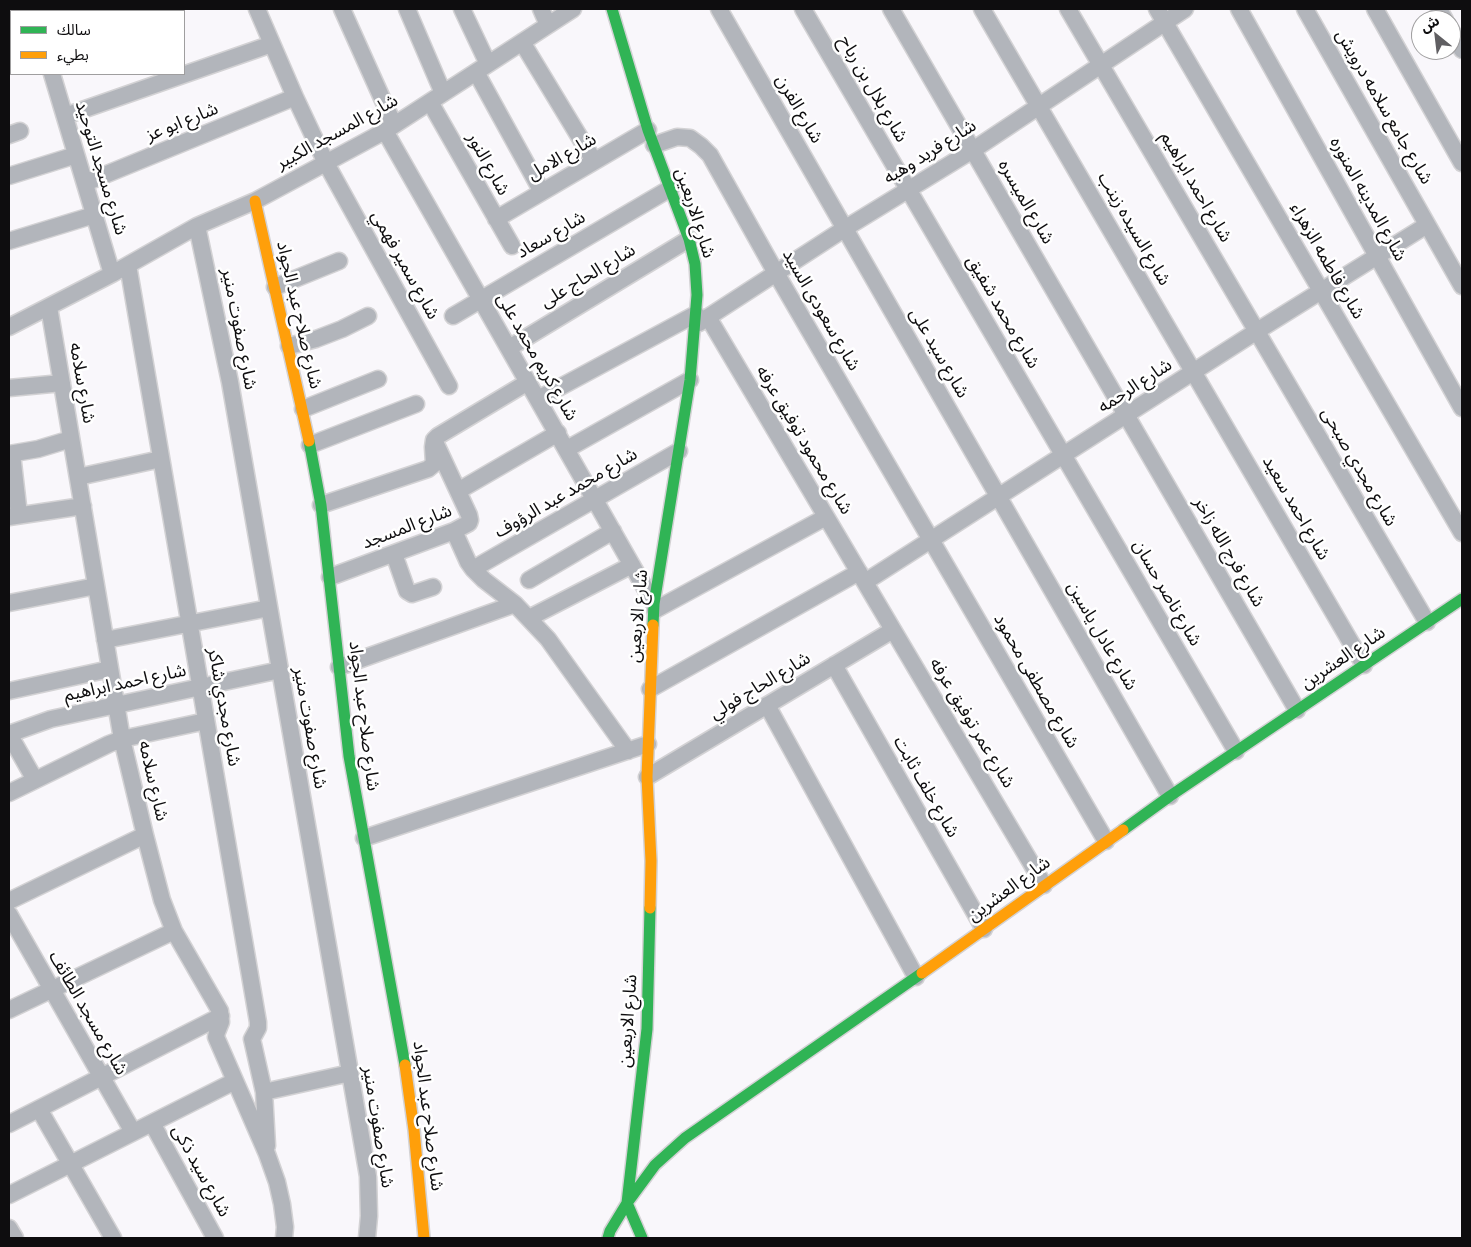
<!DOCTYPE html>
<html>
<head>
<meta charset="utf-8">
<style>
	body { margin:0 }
	#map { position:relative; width:1471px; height:1247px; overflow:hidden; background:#f9f7fb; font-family:Literata,"Noto Sans Arabic",serif }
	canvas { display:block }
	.frame { position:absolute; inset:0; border:10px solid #0e0d0f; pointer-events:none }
	.legend { position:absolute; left:10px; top:10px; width:175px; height:65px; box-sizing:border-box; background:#fff; border:1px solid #9f9e9f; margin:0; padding:6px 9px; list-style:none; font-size:15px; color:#0e0d0f }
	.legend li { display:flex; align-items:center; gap:10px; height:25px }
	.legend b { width:25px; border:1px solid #9f9e9f }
	.north { position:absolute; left:1411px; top:10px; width:50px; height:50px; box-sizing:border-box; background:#fff; border:1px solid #9f9e9f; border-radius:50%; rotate:331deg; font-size:14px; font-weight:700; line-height:20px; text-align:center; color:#0e0d0f }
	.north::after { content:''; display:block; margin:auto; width:18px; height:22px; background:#605f62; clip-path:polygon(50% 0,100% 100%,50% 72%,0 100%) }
</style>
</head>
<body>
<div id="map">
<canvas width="1471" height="1247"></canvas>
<div class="frame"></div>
<ul class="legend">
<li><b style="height:6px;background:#30b455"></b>سالك</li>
<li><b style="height:6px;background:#ff9f0a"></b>بطيء</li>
</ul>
<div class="north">ش</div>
</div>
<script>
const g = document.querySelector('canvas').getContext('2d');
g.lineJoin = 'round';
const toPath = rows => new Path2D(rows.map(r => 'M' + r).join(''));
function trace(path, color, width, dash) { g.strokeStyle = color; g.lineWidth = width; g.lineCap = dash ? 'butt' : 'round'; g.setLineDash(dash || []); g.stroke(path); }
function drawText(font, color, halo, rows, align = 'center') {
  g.font = font + ' Literata,"Noto Sans Arabic",serif'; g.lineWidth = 5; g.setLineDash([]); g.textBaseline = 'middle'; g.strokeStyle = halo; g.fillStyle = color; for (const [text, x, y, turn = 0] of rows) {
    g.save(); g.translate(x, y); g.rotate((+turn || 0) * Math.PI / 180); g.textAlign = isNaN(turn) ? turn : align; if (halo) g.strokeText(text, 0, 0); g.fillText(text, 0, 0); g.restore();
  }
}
const street = toPath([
	[30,9,31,11],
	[110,9,111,11],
	[257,9,295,97,326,163,449,386],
	[342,9,394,125],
	[407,9,443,93],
	[462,9,488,64],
	[541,9,548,25],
	[719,9,1170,796],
	[803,9,1236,751],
	[891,9,1297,710],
	[982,9,1364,665],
	[1068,9,1427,622],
	[1157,9,1462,533],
	[1239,9,1462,408],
	[1305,9,1462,286],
	[1375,9,1462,163],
	[1439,9,1445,20],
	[152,11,160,9],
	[1451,30,1462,50],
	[522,42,594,161],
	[9,63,11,62],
	[476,72,542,192],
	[52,74,112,274],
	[430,102,512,246],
	[65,116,272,44],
	[385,131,654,604],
	[9,135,20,131],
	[654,145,677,137,690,138,701,146,710,155,776,273,1106,841],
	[9,176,76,155],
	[85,183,295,97],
	[496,219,648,130],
	[197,226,230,382,368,1176,369,1216,367,1238],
	[9,241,94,215],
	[128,265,258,1022,258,1028,252,1039,264,1092,267,1146],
	[275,287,339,261],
	[49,307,122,739,145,835,162,900,174,931,220,1011,221,1022,217,1032,216,1037,267,1154,277,1182,282,1204,285,1227,284,1238],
	[453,316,671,188],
	[708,317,1044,885],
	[699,323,844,229,973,150,1185,9],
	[9,327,112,274,197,226,255,201,385,131,573,9],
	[289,346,316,339,342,329,368,316],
	[509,348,689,239],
	[9,388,62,383],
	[538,399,696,314],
	[303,409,378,379],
	[310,445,416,404],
	[567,449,690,380],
	[9,454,38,449,71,439],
	[12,454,19,515],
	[78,477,161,459],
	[458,491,558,433],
	[321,505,428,469,434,464,433,447,434,440,438,436,528,382],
	[9,517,83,506],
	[454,531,468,562,473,569,484,580,515,604,548,639,628,751],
	[394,554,407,591,412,594,433,587],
	[473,569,679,451],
	[330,577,454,531,469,523,470,520,469,515,436,444],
	[529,580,613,531],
	[865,582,1257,331,1427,225],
	[9,603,96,586],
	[655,610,826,517],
	[529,618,632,565],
	[105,640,269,608],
	[834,665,984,929],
	[339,667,515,604],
	[650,689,859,572],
	[9,691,110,669],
	[767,705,916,977],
	[9,734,51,719,280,670],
	[9,734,35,780],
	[647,777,893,630],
	[9,793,109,744,122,739,206,721],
	[364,838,648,744],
	[9,901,145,835],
	[9,914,133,1132],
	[9,1010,174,931],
	[264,1092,350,1073],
	[39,1109,113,1238],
	[152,1123,215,1238],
	[9,1124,221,1016],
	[9,1195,235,1081],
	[9,1228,15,1238]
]);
const fast = toPath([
	[612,9,648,130,689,239,695,264,697,295,690,380,654,604,653,625],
	[309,441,321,505,349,756,405,1065],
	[1123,830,1170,796,1462,599],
	[608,1238,610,1231,627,1203,655,1165,685,1138,922,973],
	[642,1238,627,1203,647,1029,650,908]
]);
const slow = toPath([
	[255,201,309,441],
	[650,908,651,861,647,777,653,625],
	[922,973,1123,830],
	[405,1065,414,1130,424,1238]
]);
trace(street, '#d3d2d4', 19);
trace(fast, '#d3d2d4', 14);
trace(slow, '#d3d2d4', 14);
trace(street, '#b2b5bb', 16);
trace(fast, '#30b455', 11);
trace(slow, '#ff9f0a', 11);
drawText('18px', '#0e0d0f', '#fff', [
	["شارع بلال بن رباح",873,89,60],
	["شارع جامع سلامه درويش",1384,107,60],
	["شارع الفرن",799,109,60],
	["شارع ابو عز",182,122,-22],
	["شارع المسجد الكبير",337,132,-29],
	["شارع فريد وهبه",930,152,-32],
	["شارع الامل",562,157,-30],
	["شارع النور",488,164,61],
	["شارع مسجد التوحيد",101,168,73],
	["شارع احمد ابراهيم",1196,187,60],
	["شارع المدينه المنوره",1368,199,61],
	["شارع الميسره",1026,202,60],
	["شارع الاربعين",695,213,72],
	["شارع السيده زينب",1134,229,60],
	["شارع سعاد",551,235,-30],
	["شارع فاطمه الزهراء",1327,261,60],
	["شارع سمير فهمي",405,265,61],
	["شارع الحاج على",588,276,-31],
	["شارع سعودى السيد",821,310,60],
	["شارع محمد شفيق",1003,312,60],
	["شارع صلاح عبد الجواد",299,315,77],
	["شارع صفوت منير",239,329,79],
	["شارع سيد على",939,353,60],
	["شارع كريم محمد على",537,357,60],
	["شارع سلامه",82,383,80],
	["شارع الرحمه",1135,386,-33],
	["شارع محمود توفيق عرفه",804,440,59],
	["شارع مجدي صبحى",1359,467,60],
	["شارع محمد عبد الرؤوف",566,493,-30],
	["شارع احمد سعيد",1296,508,60],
	["شارع المسجد",407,527,-21],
	["شارع فرج الله زاخر",1229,552,60],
	["شارع ناصر حسان",1167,593,60],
	["شارع الاربعين",638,616,-85],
	["شارع عادل ياسين",1102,636,60],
	["شارع العشرين",1343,658,-34],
	["شارع مصطفى محمود",1036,681,60],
	["شارع احمد ابراهيم",125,683,-12],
	["شارع الحاج فولي",760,686,-31],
	["شارع مجدي شاكر",224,707,80],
	["شارع صلاح عبد الجواد",364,716,83],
	["شارع عمر توفيق عرفه",972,723,59],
	["شارع صفوت منير",310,728,80],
	["شارع سلامه",153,781,77],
	["شارع خلف ثابت",926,787,60],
	["شارع العشرين",1009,889,-36],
	["شارع مسجد الطائف",88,1013,60],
	["شارع الاربعين",628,1021,-86],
	["شارع صلاح عبد الجواد",428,1116,83],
	["شارع صفوت منير",378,1127,81],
	["شارع سيد ذكى",201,1171,61]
]);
</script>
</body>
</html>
